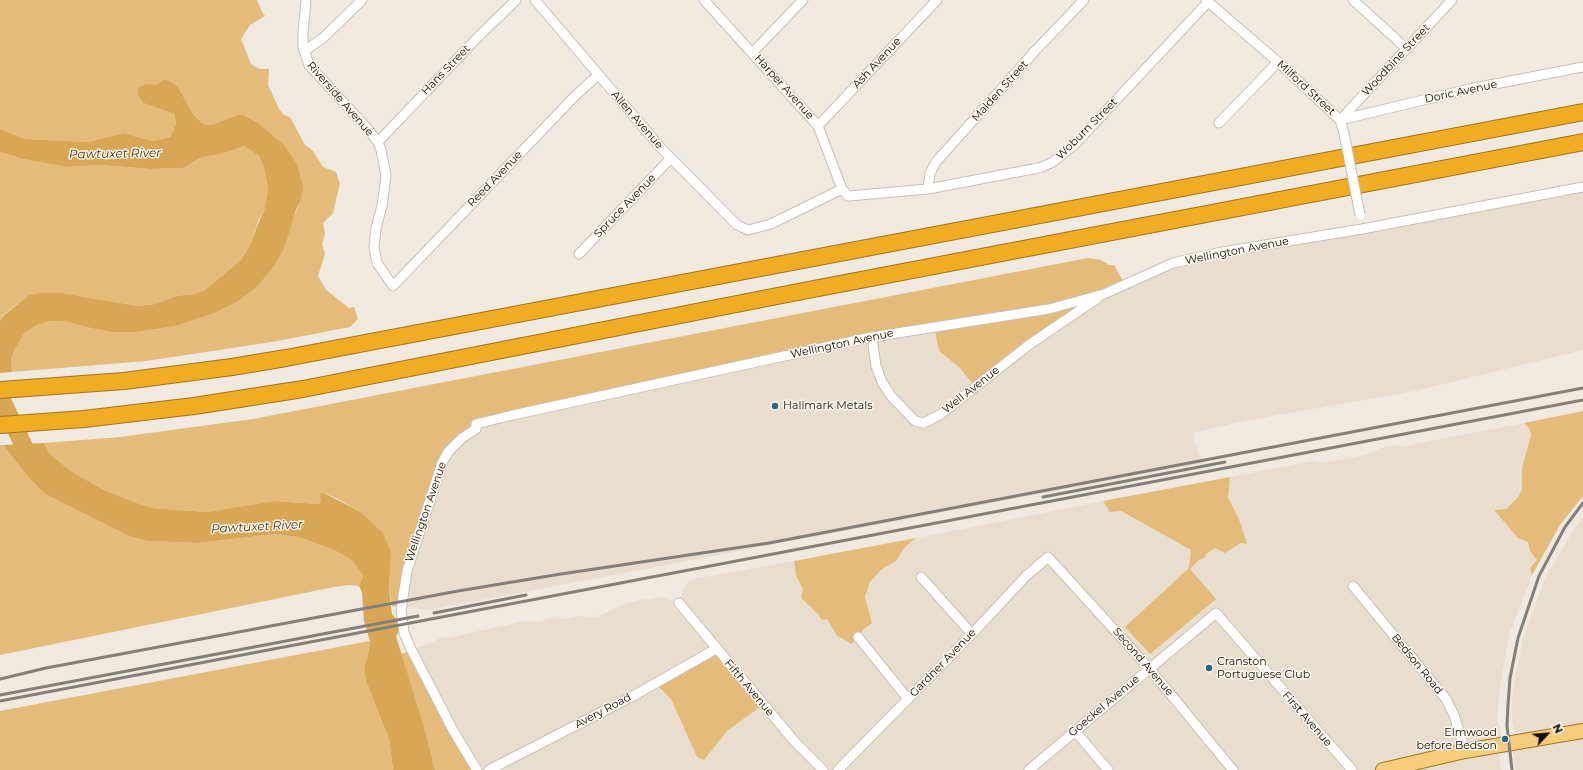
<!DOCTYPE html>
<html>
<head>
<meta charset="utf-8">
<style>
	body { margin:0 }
	#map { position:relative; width:1583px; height:770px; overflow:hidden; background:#efe9df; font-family:Montserrat,sans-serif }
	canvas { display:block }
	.north { position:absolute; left:1527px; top:714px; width:40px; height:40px; -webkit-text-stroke:3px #fdf6ec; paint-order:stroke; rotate:64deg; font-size:11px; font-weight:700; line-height:16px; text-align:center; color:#12100d }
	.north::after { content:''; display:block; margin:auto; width:14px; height:18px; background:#12100d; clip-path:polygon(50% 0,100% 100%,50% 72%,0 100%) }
</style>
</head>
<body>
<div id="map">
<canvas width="1583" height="770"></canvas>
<div class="north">N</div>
</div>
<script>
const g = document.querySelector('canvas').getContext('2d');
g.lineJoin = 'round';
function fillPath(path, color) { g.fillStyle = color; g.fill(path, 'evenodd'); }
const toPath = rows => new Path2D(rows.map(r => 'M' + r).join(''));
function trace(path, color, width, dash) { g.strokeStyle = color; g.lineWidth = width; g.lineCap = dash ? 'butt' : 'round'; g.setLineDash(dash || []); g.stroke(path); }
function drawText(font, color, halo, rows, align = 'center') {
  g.font = font + ' Montserrat,sans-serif'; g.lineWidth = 3; g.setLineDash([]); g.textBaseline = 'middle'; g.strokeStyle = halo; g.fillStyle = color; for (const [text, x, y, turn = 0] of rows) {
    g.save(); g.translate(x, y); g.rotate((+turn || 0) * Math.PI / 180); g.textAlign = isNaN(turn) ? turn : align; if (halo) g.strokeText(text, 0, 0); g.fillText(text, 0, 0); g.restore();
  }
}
fillPath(toPath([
	[1583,187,1583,350,1415,391,1244,421,1196,432,1192,433,1195,435,1194,442,1203,463,429,610,402,606,427,508,453,449,477,428,495,421,934,326,939,351,960,368,972,383,1082,305,1174,264],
	[1524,423,1529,428,1531,435,1522,468,1522,490,1518,497,1506,509,1494,510,1518,538,1528,542,1530,551,1537,560,1531,568,1532,576,1509,634,1500,688,1497,719,1503,742,1498,746,1501,770,478,770,415,649,443,637,448,638,524,621,539,622,549,618,567,619,578,616,596,617,628,603,643,599,650,600,661,597,678,603,686,584,693,579,794,561,796,575,803,590,822,620,827,619,837,636,852,644,865,628,868,608,865,597,870,583,882,569,896,561,905,547,916,538,1103,501,1110,512,1120,511,1191,550,1189,569,1199,560,1204,558,1206,554,1215,548,1225,553,1242,543,1247,544,1241,524,1228,497,1230,477,1313,461,1321,463,1367,455,1380,448,1396,445,1405,447,1414,444],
	[658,686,760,707,726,731,704,760,697,756,671,699],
	[1583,517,1583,770,1516,770,1511,744,1516,739,1511,716,1513,691,1523,638,1546,576,1571,534]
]), '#e9dece');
fillPath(toPath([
	[0,0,257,0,262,12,265,16,250,25,241,39,251,64,259,69,269,69,268,85,279,109,284,115,290,117,305,145,313,151,323,167,336,172,340,184,338,191,333,213,323,223,325,234,322,244,325,254,318,276,326,290,349,308,354,307,358,319,350,327,272,342,146,361,12,372,11,360,14,351,24,334,35,326,50,321,68,322,90,328,112,332,137,332,176,326,215,313,239,301,257,287,273,268,301,200,237,115,211,125,203,124,194,115,178,87,163,80,156,85,143,103,174,114,176,124,170,137,152,141,123,133,89,142,25,139,0,129],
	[244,146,259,156,264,169,268,189,264,211,259,219,249,247,241,260,205,290,193,294,176,296,155,304,138,306,62,293,39,293,29,295,3,315,0,321,0,152,23,159,66,167,100,165,150,169,183,168,202,157,222,154],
	[1088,258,1101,260,1109,265,1114,265,1124,283,975,384,972,383,960,368,939,351,934,327,505,418,477,428,463,439,442,466,400,606,392,606,389,589,391,553,359,511,336,498,324,493,321,501,318,504,274,501,207,512,153,508,134,502,102,489,71,471,49,453,44,443,120,437,253,419],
	[1583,411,1583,496,1560,525,1532,575,1530,568,1537,560,1530,551,1528,542,1518,538,1494,510,1506,509,1518,497,1522,490,1522,468,1531,435,1529,428,1524,423],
	[0,445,3,445,28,477,45,494,131,537,149,541,199,543,274,534,298,537,334,550,353,561,363,576,359,586,349,585,334,587,0,655],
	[1230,477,1228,497,1241,524,1247,544,1241,543,1225,553,1215,548,1206,554,1204,558,1199,560,1190,569,1216,599,1150,654,1125,627,1189,568,1191,550,1121,511,1110,512,1103,501],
	[916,538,905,547,896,561,882,569,870,582,865,597,872,623,865,628,852,644,837,636,827,619,822,620,818,614,801,598,803,590,796,575,794,561],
	[370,641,368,654,364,668,366,681,389,739,393,770,0,770,0,711],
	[715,650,760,707,727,731,704,760,697,757,671,699,658,686],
	[410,651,478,770,435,770,427,737,401,654]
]), '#e4bb7a');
fillPath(toPath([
	[163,80,167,80,178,87,194,115,203,124,211,125,237,115,243,115,258,123,284,145,297,164,303,186,301,200,296,210,284,248,273,268,257,287,239,301,215,313,176,326,137,332,112,332,90,328,68,322,50,321,35,326,24,334,14,351,11,360,12,372,0,373,0,321,3,316,29,295,39,293,62,293,138,306,155,304,176,296,193,294,205,290,241,260,249,247,260,219,264,211,268,189,264,169,259,156,244,146,222,154,202,157,183,168,150,169,100,165,66,167,23,159,0,152,0,129,25,139,89,142,123,133,152,141,170,137,176,124,174,114,143,103,138,94,138,88,146,84,156,85],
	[44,443,49,453,71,471,102,489,134,502,153,508,207,512,274,501,318,504,321,501,320,494,324,493,359,511,383,533,391,553,389,589,392,614,398,621,400,629,396,636,427,737,435,770,393,770,389,739,366,681,364,668,368,654,370,641,364,621,362,592,359,586,363,576,353,561,334,550,298,537,274,534,199,543,149,541,131,537,45,494,28,477,3,445]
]), '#d7a756');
trace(toPath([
	[0,396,30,459,35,464]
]), '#d7a756', 18);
const street = toPath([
	[306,0,303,33,303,47,309,65,367,128,378,142,381,150,386,175,382,206,376,228,374,248,377,263,393,286,574,97,598,75],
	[535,0,661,148,737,225,748,230,771,224,842,189],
	[704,0,818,126,842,189,848,196,928,189,1033,169,1042,167,1053,162,1075,144,1208,2],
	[1206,0,1278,62,1340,120,1344,133],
	[1353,0,1407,49],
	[303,47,307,49,323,38,362,0],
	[753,52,803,0],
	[1340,120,1469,89,1583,67],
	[1340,120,1452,0],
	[1219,123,1278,62],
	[818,126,937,0],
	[378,142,478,37,516,0],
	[928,189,930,173,936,162,1035,51,1084,0],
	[579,254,671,158],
	[872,337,876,366,882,382,891,396,915,421,924,423,941,414,1030,344,1098,298],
	[921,577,972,634],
	[1353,586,1446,699,1454,715,1465,751],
	[679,603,795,742,823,770],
	[858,637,908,699],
	[1075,731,1108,770],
	[477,770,454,732,411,649,404,633,401,610,407,571,442,463,448,452,462,438,476,429,476,424,513,415,872,337,1049,309,1104,294,1173,263,1222,252,1362,229,1583,187],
	[489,770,633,696,716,649],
	[838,770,972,634,1026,576,1048,557,1149,668,1233,770],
	[1029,770,1216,613,1352,770]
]);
const primary = toPath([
	[1383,770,1465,751,1583,731]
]);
const highway = toPath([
	[0,390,124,381,232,367,286,358,1583,112],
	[0,425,84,419,194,406,303,389,803,291,1583,142]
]);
trace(street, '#c6c0b7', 11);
trace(primary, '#a2751c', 16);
trace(highway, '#a2751c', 18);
trace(street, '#fff', 9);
trace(primary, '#f6cd7c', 14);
trace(highway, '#f0ac24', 16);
trace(toPath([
	[1043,497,1225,462],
	[434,613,526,595],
	[0,679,46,668,458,591,561,574,769,543,1583,388],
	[0,695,418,616],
	[0,701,1583,400],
	[1512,770,1507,726,1508,705,1510,678,1518,638,1539,576,1565,527,1583,503]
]), '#837f79', 3);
const streetBridge = toPath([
	[1344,133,1360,215]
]);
trace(streetBridge, '#c6c0b7', 11, []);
trace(streetBridge, '#fff', 9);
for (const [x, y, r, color] of [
	[775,406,4,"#29687d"],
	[1209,668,4,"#29687d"],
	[1505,739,4,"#29687d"]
]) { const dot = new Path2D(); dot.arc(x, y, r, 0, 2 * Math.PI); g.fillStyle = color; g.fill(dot); trace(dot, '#fdf6ec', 1.5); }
drawText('11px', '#12100d', '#fdf6ec', [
	["Woodbine Street",1396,60,-47],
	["Ash Avenue",877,63,-47],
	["Hans Street",446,70,-46],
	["Harper Avenue",784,87,48],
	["Milford Street",1306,88,43],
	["Malden Street",1000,91,-48],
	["Doric Avenue",1461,92,-12],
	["Riverside Avenue",340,99,49],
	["Allen Avenue",637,120,49],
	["Woburn Street",1087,129,-45],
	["Reed Avenue",495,179,-46],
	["Spruce Avenue",625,206,-46],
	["Wellington Avenue",1237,251,-11],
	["Wellington Avenue",842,344,-12],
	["Well Avenue",971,390,-38],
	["Wellington Avenue",426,512,-71],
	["Second Avenue",1143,662,49],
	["Gardner Avenue",943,663,-46],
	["Bedson Road",1417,664,51],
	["Fifth Avenue",749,688,50],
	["Goeckel Avenue",1104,706,-40],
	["Avery Road",603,711,-28],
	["First Avenue",1307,719,49]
]);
drawText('11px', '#12100d', '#fdf6ec', [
	["Hallmark Metals",783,406],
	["Cranston",1217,662],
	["Portuguese Club",1217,675],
	["Elmwood",1497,733,"right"],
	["before Bedson",1497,746,"right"]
], 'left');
drawText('italic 12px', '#46320f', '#fdf6ec', [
	["Pawtuxet River",115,154,-1],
	["Pawtuxet River",257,527,-3]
]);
</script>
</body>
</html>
